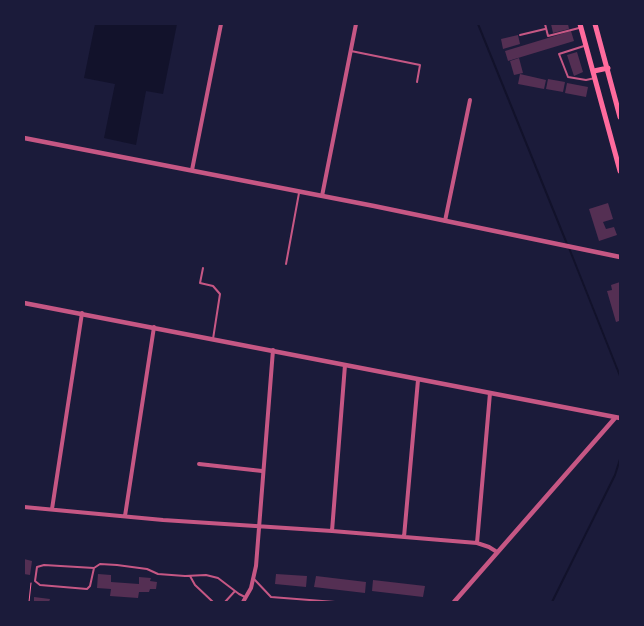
<!DOCTYPE html>
<html>
<head>
<meta charset="utf-8">
<style>
	body { margin:0 }
	#map { position:relative; width:644px; height:626px; overflow:hidden; background:#1b1b3a; font-family:Lora,serif }
	canvas { display:block }
	.frame { position:absolute; inset:0; border:25px solid #1b1b3a; pointer-events:none }
</style>
</head>
<body>
<div id="map">
<canvas width="644" height="626"></canvas>
<div class="frame"></div>
</div>
<script>
const g = document.querySelector('canvas').getContext('2d');
g.lineJoin = 'round';
function fillPath(path, color) { g.fillStyle = color; g.fill(path, 'evenodd'); }
const toPath = rows => new Path2D(rows.map(r => 'M' + r).join(''));
function trace(path, color, width, dash) { g.strokeStyle = color; g.lineWidth = width; g.lineCap = dash ? 'butt' : 'round'; g.setLineDash(dash || []); g.stroke(path); }
fillPath(toPath([
	[95,24,177,24,163,94,146,91,136,145,104,138,115,84,84,78]
]), '#12122b');
trace(toPath([
	[478,24,567,244],
	[569,248,620,376],
	[552,602,615,475,620,459]
]), '#12122b', 2);
fillPath(toPath([
	[551,24,568,24,569,29,553,33],
	[571,31,574,41,508,61,505,51],
	[518,35,520,44,503,49,501,39],
	[577,52,583,72,574,76,567,55],
	[519,58,523,73,514,75,510,61],
	[520,74,546,80,544,89,518,84],
	[548,79,565,82,563,92,546,89],
	[567,83,588,87,586,97,565,93],
	[608,203,613,219,603,222,606,229,614,227,617,235,599,241,589,209],
	[620,282,620,326,619,321,616,322,607,291,612,290,611,285],
	[24,559,32,561,30,575,24,574],
	[98,574,111,575,111,582,139,584,139,577,151,578,150,581,157,582,156,589,150,589,149,592,139,592,138,598,110,596,111,589,97,588],
	[276,574,307,576,306,587,275,584],
	[316,576,366,582,365,593,314,587],
	[373,580,425,586,423,597,372,591],
	[34,597,50,599,49,602,34,602]
]), '#542f53');
trace(toPath([
	[29,602,31,583]
]), '#ff6b9d', 1);
trace(toPath([
	[545,24,548,36,579,28],
	[520,35,545,29],
	[584,46,559,54,568,77,586,80,595,78],
	[351,51,420,65,417,82],
	[286,264,299,193],
	[203,268,200,283,213,286,220,294,213,339],
	[94,568,90,586,87,589,40,585,35,581,37,567,44,565,94,568,100,564,117,565,147,569,158,574,185,576,206,575,218,578,239,594,245,597],
	[190,576,195,585,213,602],
	[254,579,271,597,335,602],
	[225,602,235,591]
]), '#c65784', 2);
trace(toPath([
	[192,170,221,24],
	[322,196,356,24],
	[445,221,470,100],
	[199,464,262,471],
	[24,507,163,520,332,531,477,543,489,547,497,552],
	[52,509,82,313],
	[125,516,154,327],
	[332,531,345,365],
	[404,537,418,380],
	[477,543,490,393],
	[243,602,251,588,256,566,273,350]
]), '#c65784', 4);
trace(toPath([
	[24,138,374,206,620,257],
	[24,303,620,418],
	[454,602,615,418]
]), '#c65784', 4.5);
trace(toPath([
	[580,24,620,171],
	[595,24,620,117],
	[594,71,608,68]
]), '#ff6b9d', 5);
</script>
</body>
</html>
